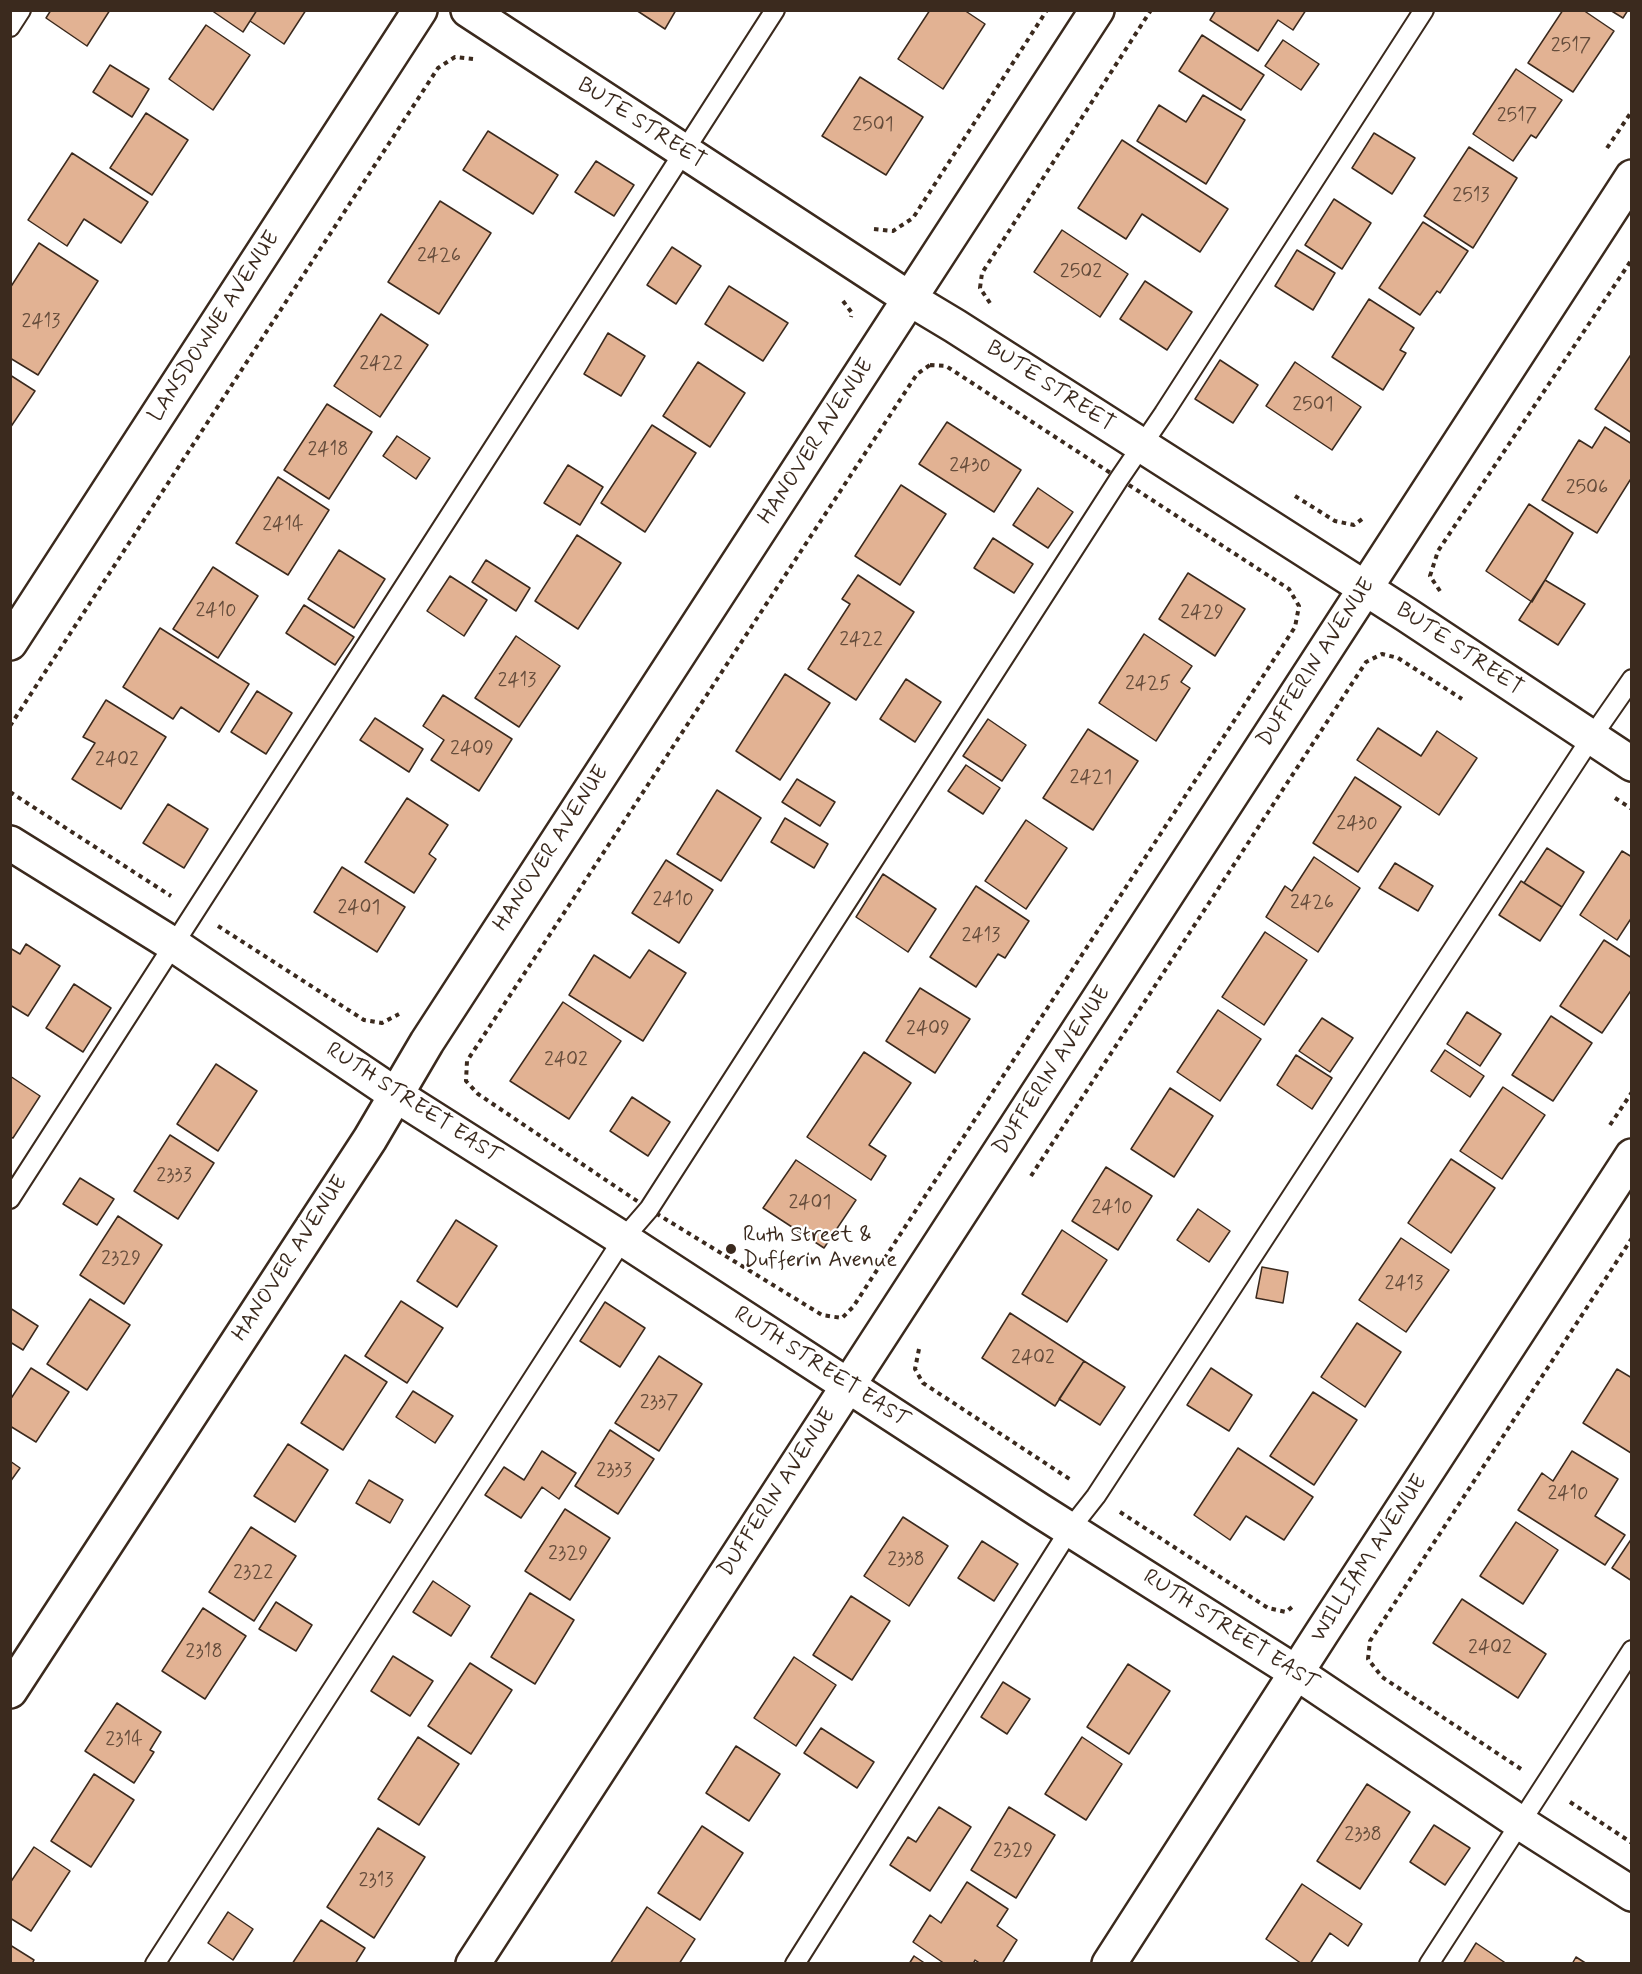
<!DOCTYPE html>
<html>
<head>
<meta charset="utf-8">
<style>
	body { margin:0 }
	#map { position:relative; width:1642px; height:1974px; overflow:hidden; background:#fff; font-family:Mynerve,sans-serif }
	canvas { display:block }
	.frame { position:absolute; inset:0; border:12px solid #3b2a1e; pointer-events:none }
</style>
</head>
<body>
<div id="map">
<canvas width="1642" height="1974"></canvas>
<div class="frame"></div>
</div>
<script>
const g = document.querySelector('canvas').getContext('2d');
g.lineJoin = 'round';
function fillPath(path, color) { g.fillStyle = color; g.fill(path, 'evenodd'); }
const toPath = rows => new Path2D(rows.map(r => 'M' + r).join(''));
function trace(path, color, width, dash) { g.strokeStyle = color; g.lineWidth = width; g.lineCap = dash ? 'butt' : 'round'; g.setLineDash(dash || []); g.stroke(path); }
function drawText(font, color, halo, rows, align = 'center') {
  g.font = font + ' Mynerve,sans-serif'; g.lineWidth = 4.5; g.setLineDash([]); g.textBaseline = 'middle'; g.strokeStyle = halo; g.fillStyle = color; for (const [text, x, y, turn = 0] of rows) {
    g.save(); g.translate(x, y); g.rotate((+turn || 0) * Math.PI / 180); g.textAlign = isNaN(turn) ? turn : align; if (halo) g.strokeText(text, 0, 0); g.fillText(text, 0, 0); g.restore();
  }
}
const building = toPath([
	[51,10,110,10,87,46,46,18,51,10],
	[211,10,257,10,243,32,211,10],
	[257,10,306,10,284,44,250,21,257,10],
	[636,10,676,10,665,29,636,10],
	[930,10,964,10,985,24,943,89,898,59,930,10],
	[1216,10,1306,10,1293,30,1278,20,1258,51,1210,20,1216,10],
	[1563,10,1583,10,1614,31,1573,92,1528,63,1563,10],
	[1610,10,1628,10,1623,18,1610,10],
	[206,25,250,55,213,110,169,79,206,25],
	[1202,35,1264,75,1241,110,1179,71,1202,35],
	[1283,40,1319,64,1301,90,1265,66,1283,40],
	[110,65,149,89,132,117,93,92,110,65],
	[1516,69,1562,100,1536,138,1531,135,1513,161,1473,134,1516,69],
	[860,77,923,117,886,175,822,136,860,77],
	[1203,95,1245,120,1206,184,1137,141,1159,105,1186,122,1203,95],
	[146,113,188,140,152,195,110,168,146,113],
	[488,131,558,175,533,214,463,170,488,131],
	[1374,133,1415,158,1392,194,1352,168,1374,133],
	[1122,140,1228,209,1200,252,1142,214,1126,239,1078,208,1122,140],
	[1469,147,1517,178,1473,248,1424,216,1469,147],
	[72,153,148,202,121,243,84,219,67,246,28,220,72,153],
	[596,161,634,185,614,216,575,192,596,161],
	[1334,199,1371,223,1342,269,1305,245,1334,199],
	[440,201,491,233,439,314,388,282,440,201],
	[1423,222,1468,251,1440,293,1437,291,1420,315,1379,288,1423,222],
	[1062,230,1128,274,1100,317,1034,272,1062,230],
	[39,243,98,281,38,375,10,358,10,288,39,243],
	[672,247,701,266,676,304,647,285,672,247],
	[1297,250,1335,273,1313,310,1275,286,1297,250],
	[1145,281,1192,312,1167,350,1120,319,1145,281],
	[729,286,788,323,763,361,705,324,729,286],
	[1369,299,1414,328,1400,350,1406,353,1383,390,1332,357,1369,299],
	[381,314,428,345,380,417,334,386,381,314],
	[608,333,645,356,621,396,584,374,608,333],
	[1632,353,1632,433,1595,409,1632,353],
	[1220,360,1258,385,1233,423,1195,399,1220,360],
	[698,362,745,393,710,447,663,416,698,362],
	[1295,362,1361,407,1332,450,1266,406,1295,362],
	[10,375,35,391,10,428,10,375],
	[327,404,372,432,329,499,284,470,327,404],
	[947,422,1021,470,994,512,919,464,947,422],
	[652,425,696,453,645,532,601,503,652,425],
	[1605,427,1632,444,1632,477,1597,533,1542,500,1579,440,1592,448,1605,427],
	[397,436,430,458,416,479,383,456,397,436],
	[568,465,603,487,580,525,544,503,568,465],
	[278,477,329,510,288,575,236,543,278,477],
	[901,485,946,514,900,585,855,556,901,485],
	[1038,488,1073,512,1048,548,1013,525,1038,488],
	[1529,504,1573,533,1532,602,1486,571,1529,504],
	[577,535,621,563,578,629,535,601,577,535],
	[993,538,1033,564,1014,593,974,568,993,538],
	[339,550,385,579,354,628,308,599,339,550],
	[486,560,530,588,516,611,472,582,486,560],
	[213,567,258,596,218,658,173,629,213,567],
	[1188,573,1245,609,1215,656,1159,619,1188,573],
	[858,575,914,612,856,700,808,669,850,604,842,599,858,575],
	[450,576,487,600,464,636,427,611,450,576],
	[1545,580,1585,604,1558,645,1519,620,1545,580],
	[304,605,354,637,335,665,286,633,304,605],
	[160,628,249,684,219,732,181,707,173,719,123,687,160,628],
	[1144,634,1192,666,1181,682,1190,688,1156,741,1099,703,1144,634],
	[516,636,560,666,519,727,475,698,516,636],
	[785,674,830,703,780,780,736,751,785,674],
	[906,679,941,702,915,742,880,719,906,679],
	[257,691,292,713,266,754,231,732,257,691],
	[443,695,512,739,479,791,431,760,444,740,423,726,443,695],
	[106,700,166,737,121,809,72,779,95,743,83,737,106,700],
	[375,718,423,749,409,772,360,740,375,718],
	[988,719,1026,745,1002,781,963,756,988,719],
	[1378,728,1421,756,1437,731,1477,758,1439,815,1357,760,1378,728],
	[1088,729,1138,761,1093,830,1043,798,1088,729],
	[966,765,1000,788,983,814,948,791,966,765],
	[1355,777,1401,807,1358,872,1313,843,1355,777],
	[797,779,835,802,820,826,782,802,797,779],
	[717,790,761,818,721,881,677,854,717,790],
	[407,798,448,825,429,854,436,859,414,893,365,862,407,798],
	[168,804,208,829,184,868,143,843,168,804],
	[785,818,828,844,814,868,771,842,785,818],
	[1026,820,1067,848,1026,909,985,881,1026,820],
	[1547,848,1584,872,1562,907,1524,883,1547,848],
	[1622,851,1632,857,1632,917,1617,940,1580,915,1622,851],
	[1314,857,1360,888,1318,952,1266,917,1285,886,1292,891,1314,857],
	[666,860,713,890,679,943,632,913,666,860],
	[1395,863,1433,886,1418,911,1379,888,1395,863],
	[342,867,405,907,377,952,314,912,342,867],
	[883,874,936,909,908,952,856,917,883,874],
	[1521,881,1562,907,1540,941,1499,915,1521,881],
	[976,886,1029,921,1005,958,998,954,976,987,930,957,976,886],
	[1265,932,1307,960,1264,1025,1222,997,1265,932],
	[1604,940,1632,958,1632,989,1602,1033,1560,1006,1604,940],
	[26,944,60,966,28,1016,10,1005,10,948,20,954,26,944],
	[649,950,686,973,643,1041,569,995,594,955,630,978,649,950],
	[74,984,111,1008,83,1052,46,1028,74,984],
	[920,988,970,1019,935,1073,886,1041,920,988],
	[563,1002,621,1041,569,1119,510,1081,563,1002],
	[1218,1010,1261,1039,1220,1101,1177,1072,1218,1010],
	[1467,1012,1501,1034,1480,1066,1447,1044,1467,1012],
	[1551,1016,1592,1043,1553,1101,1512,1075,1551,1016],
	[1322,1018,1353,1038,1330,1072,1299,1051,1322,1018],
	[1445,1050,1484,1076,1470,1097,1431,1071,1445,1050],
	[864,1052,911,1083,869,1145,886,1156,871,1180,807,1137,864,1052],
	[1296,1055,1332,1078,1312,1109,1277,1085,1296,1055],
	[216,1064,257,1091,218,1151,177,1124,216,1064],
	[10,1076,40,1096,13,1138,10,1137,10,1076],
	[1503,1087,1545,1115,1502,1179,1460,1151,1503,1087],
	[1170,1088,1213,1116,1174,1177,1131,1149,1170,1088],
	[632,1097,670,1122,648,1156,610,1131,632,1097],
	[170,1135,214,1163,178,1219,134,1191,170,1135],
	[1451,1159,1495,1188,1451,1253,1408,1223,1451,1159],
	[796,1160,856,1200,824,1248,763,1208,796,1160],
	[1106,1167,1152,1196,1118,1250,1072,1221,1106,1167],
	[80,1178,114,1199,97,1225,63,1204,80,1178],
	[1198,1209,1230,1231,1209,1262,1177,1240,1198,1209],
	[118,1216,162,1245,124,1304,80,1275,118,1216],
	[456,1220,497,1246,457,1307,417,1281,456,1220],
	[1062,1230,1107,1260,1067,1322,1022,1294,1062,1230],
	[1401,1238,1449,1270,1406,1332,1359,1300,1401,1238],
	[1262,1267,1288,1272,1283,1303,1256,1298,1262,1267],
	[90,1299,130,1325,87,1390,47,1364,90,1299],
	[401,1301,443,1328,407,1383,365,1356,401,1301],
	[605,1302,645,1328,620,1367,580,1341,605,1302],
	[10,1308,38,1326,23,1350,10,1342,10,1308],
	[1010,1313,1084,1361,1055,1406,982,1358,1010,1313],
	[1357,1323,1401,1352,1365,1407,1321,1377,1357,1323],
	[345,1355,387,1382,343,1450,301,1423,345,1355],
	[659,1356,702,1384,659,1451,615,1423,659,1356],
	[1084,1361,1125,1387,1100,1425,1059,1399,1084,1361],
	[31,1368,69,1392,36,1442,10,1426,10,1400,31,1368],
	[1211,1368,1252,1395,1229,1431,1187,1405,1211,1368],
	[1617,1369,1632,1378,1631,1453,1583,1423,1617,1369],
	[413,1391,453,1416,435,1443,396,1417,413,1391],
	[1313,1392,1357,1420,1314,1485,1270,1456,1313,1392],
	[610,1430,654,1459,618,1514,575,1486,610,1430],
	[288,1444,328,1470,295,1522,254,1496,288,1444],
	[1238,1448,1313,1497,1284,1540,1246,1516,1230,1540,1194,1515,1238,1448],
	[542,1451,576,1473,559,1499,542,1487,521,1518,485,1495,504,1467,524,1480,542,1451],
	[1572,1451,1618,1479,1595,1516,1625,1535,1605,1565,1518,1510,1542,1473,1553,1481,1572,1451],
	[10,1461,20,1468,10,1482,10,1461],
	[369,1480,403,1500,390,1523,356,1503,369,1480],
	[565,1509,610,1538,570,1600,525,1571,565,1509],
	[903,1517,948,1546,909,1606,864,1576,903,1517],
	[1516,1522,1558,1550,1523,1604,1480,1576,1516,1522],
	[251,1527,296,1556,254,1621,209,1592,251,1527],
	[1632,1538,1632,1581,1612,1568,1632,1538],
	[982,1541,1018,1564,994,1601,958,1578,982,1541],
	[433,1581,470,1606,451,1636,413,1612,433,1581],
	[530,1593,574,1620,535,1684,491,1657,530,1593],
	[851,1596,890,1621,852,1680,813,1655,851,1596],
	[1462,1599,1546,1654,1518,1698,1433,1643,1462,1599],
	[276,1602,312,1625,296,1651,259,1629,276,1602],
	[203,1608,246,1636,205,1699,162,1671,203,1608],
	[393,1656,433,1681,410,1716,371,1691,393,1656],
	[794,1657,836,1685,796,1746,754,1718,794,1657],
	[470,1663,512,1690,471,1754,428,1726,470,1663],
	[1128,1664,1170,1691,1129,1754,1087,1727,1128,1664],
	[1003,1682,1030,1699,1007,1734,981,1717,1003,1682],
	[117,1703,161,1732,150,1750,154,1752,134,1783,85,1751,117,1703],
	[821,1728,874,1762,857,1788,804,1753,821,1728],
	[418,1737,459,1764,419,1825,378,1799,418,1737],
	[1082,1737,1122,1764,1086,1820,1045,1794,1082,1737],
	[736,1746,780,1774,749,1821,706,1793,736,1746],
	[94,1774,134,1800,91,1867,51,1841,94,1774],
	[1367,1784,1410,1812,1360,1889,1317,1861,1367,1784],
	[939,1807,971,1827,930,1891,890,1865,908,1837,916,1842,939,1807],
	[1009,1807,1055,1835,1016,1898,971,1870,1009,1807],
	[1434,1825,1470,1848,1445,1885,1410,1862,1434,1825],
	[702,1826,743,1853,700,1920,658,1893,702,1826],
	[378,1828,425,1857,374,1938,327,1907,378,1828],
	[34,1847,70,1871,31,1931,10,1918,10,1883,34,1847],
	[967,1882,1008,1909,997,1926,1017,1940,1002,1964,981,1964,975,1960,973,1964,945,1964,913,1942,930,1915,941,1923,967,1882],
	[1302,1884,1362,1924,1348,1946,1330,1933,1310,1964,1302,1964,1266,1939,1302,1884],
	[647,1907,695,1939,679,1964,610,1964,647,1907],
	[228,1912,253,1929,233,1960,208,1943,228,1912],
	[321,1920,365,1948,355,1964,292,1964,321,1920],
	[1476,1943,1507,1964,1463,1964,1476,1943],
	[10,1945,34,1960,32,1964,10,1964,10,1945],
	[914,1956,926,1964,909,1964,914,1956],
	[1576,1957,1587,1964,1572,1964,1576,1957]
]);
fillPath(building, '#e2b293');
trace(building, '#3b2a1e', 1.5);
const service = toPath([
	[10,27,21,10],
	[10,1199,775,10],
	[155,1964,623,1239,649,1209,1119,479,1164,413,1424,10],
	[795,1964,1070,1529,1096,1496,1591,738,1632,679],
	[1429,1964,1632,1650]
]);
const minor = toPath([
	[468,10,910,299,955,326,1407,615,1632,764],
	[10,643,420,10],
	[10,1691,370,1139,427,1042,1097,10],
	[473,1964,1632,177],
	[1109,1964,1323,1631,1632,1156]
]);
const tertiary = toPath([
	[10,843,174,945,396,1095,623,1239,1039,1510,1297,1673,1519,1822,1632,1894]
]);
trace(service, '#3b2a1e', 22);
trace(minor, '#3b2a1e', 38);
trace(tertiary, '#3b2a1e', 38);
trace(toPath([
	[1607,148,1632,111],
	[874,229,893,231,913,218,1047,10],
	[843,301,852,313,851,317],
	[990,303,980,288,982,273,1151,10],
	[930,365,946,366,1289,589,1299,606,1295,627,853,1307,842,1318,822,1315,649,1209,478,1094,466,1081,467,1061,917,374,930,365],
	[1295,496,1335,521,1354,525,1365,517],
	[1440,591,1430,576,1438,551,1632,259],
	[10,726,438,68,455,57,473,59],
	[10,792,171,896],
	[1615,798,1632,809],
	[218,926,364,1020,382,1023,399,1014],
	[1610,1125,1632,1092],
	[1031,1176,1366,662,1382,654,1398,658,1462,699],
	[919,1349,915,1369,923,1383,1071,1480],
	[1120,1512,1268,1608,1286,1612,1292,1607],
	[1521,1769,1382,1677,1368,1659,1370,1641,1632,1238],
	[1570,1802,1632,1843]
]), '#3b2a1e', 4, [4.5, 4.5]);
trace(service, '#fff', 18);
trace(minor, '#fff', 33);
trace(tertiary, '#fff', 33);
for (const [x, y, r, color] of [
	[731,1249,6,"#3b2a1e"]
]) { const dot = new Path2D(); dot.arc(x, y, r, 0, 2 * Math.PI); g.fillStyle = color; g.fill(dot); trace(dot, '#fff', 2); }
drawText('20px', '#654c3b', null, [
	["2517",1571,47],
	["2517",1517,117],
	["2501",873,126],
	["2513",1471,197],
	["2426",439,257],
	["2502",1081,273],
	["2413",41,323],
	["2422",381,365],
	["2501",1313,406],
	["2418",328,451],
	["2430",970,467],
	["2506",1587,489],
	["2414",283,526],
	["2410",216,612],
	["2429",1202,614],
	["2422",861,641],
	["2413",517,682],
	["2425",1148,685],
	["2409",472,750],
	["2402",117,761],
	["2421",1091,779],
	["2430",1357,825],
	["2410",673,901],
	["2426",1312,904],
	["2401",359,909],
	["2413",981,937],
	["2409",928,1030],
	["2402",566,1061],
	["2333",174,1177],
	["2401",810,1204],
	["2410",1112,1209],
	["2329",121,1260],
	["2413",1404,1285],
	["2402",1033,1359],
	["2337",659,1404],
	["2333",614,1472],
	["2410",1568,1495],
	["2329",568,1555],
	["2338",906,1561],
	["2322",253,1574],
	["2402",1490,1649],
	["2318",204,1653],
	["2314",124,1741],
	["2338",1363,1836],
	["2329",1013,1852],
	["2313",376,1882]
]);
drawText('22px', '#3b2a1e', '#fff', [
	["BUTE STREET",641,124,33],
	["LANSDOWNE AVENUE",215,327,-57],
	["BUTE STREET",1050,387,33],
	["HANOVER AVENUE",817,442,-57],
	["BUTE STREET",1459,650,34],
	["DUFFERIN AVENUE",1317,663,-57],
	["HANOVER AVENUE",552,849,-57],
	["DUFFERIN AVENUE",1053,1071,-57],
	["RUTH STREET EAST",413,1104,33],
	["HANOVER AVENUE",291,1259,-57],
	["RUTH STREET EAST",821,1368,33],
	["DUFFERIN AVENUE",778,1493,-57],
	["WILLIAM AVENUE",1370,1559,-57],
	["RUTH STREET EAST",1230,1631,33]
]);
drawText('22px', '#3b2a1e', '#fff', [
	["Ruth Street &",743,1236],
	["Dufferin Avenue",743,1261]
], 'left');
</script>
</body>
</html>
